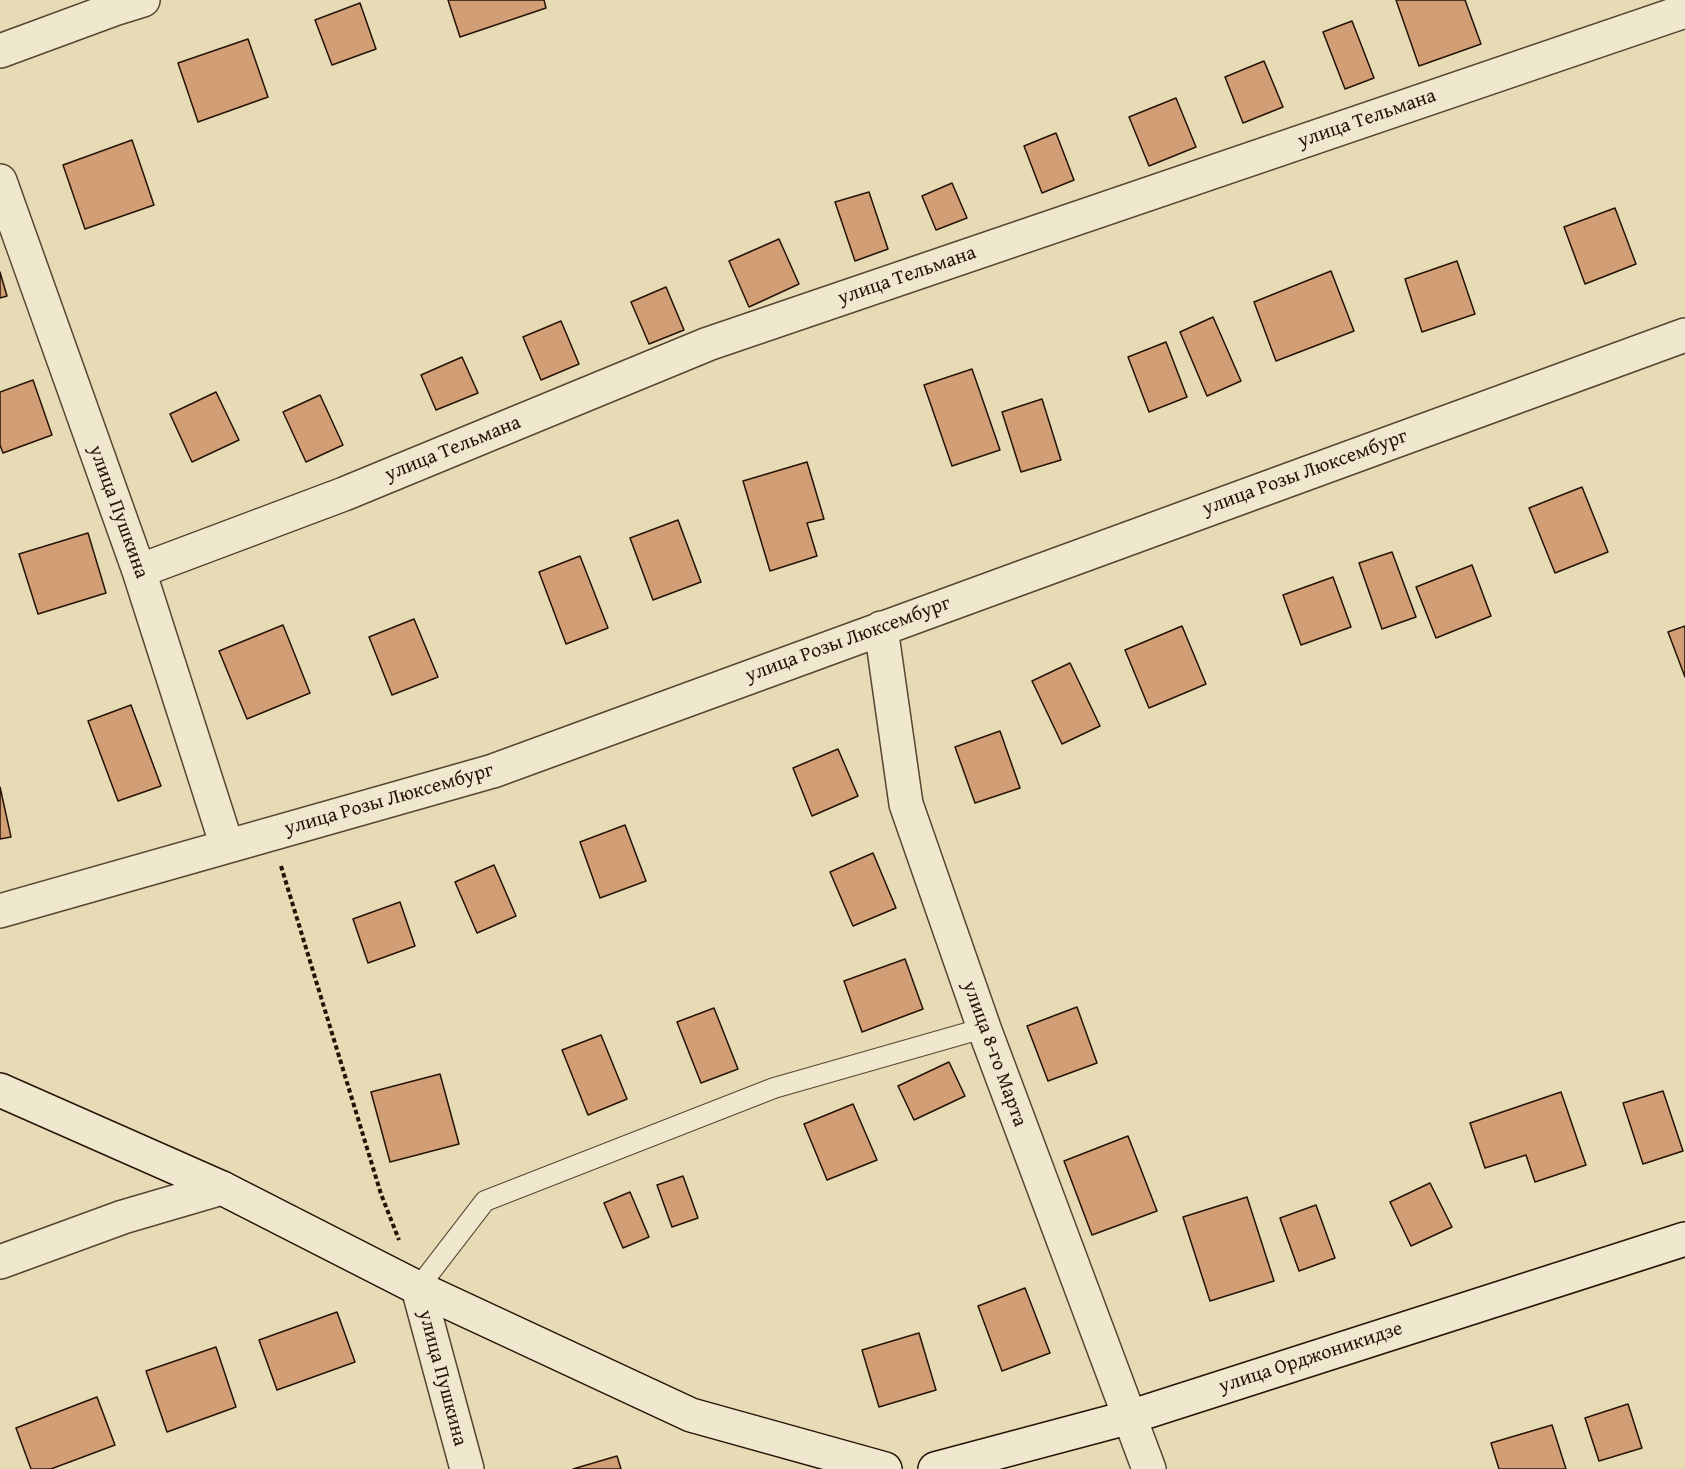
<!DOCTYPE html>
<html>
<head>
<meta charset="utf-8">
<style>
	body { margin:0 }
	canvas { display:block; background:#e6dbb5 }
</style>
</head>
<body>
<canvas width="1685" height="1469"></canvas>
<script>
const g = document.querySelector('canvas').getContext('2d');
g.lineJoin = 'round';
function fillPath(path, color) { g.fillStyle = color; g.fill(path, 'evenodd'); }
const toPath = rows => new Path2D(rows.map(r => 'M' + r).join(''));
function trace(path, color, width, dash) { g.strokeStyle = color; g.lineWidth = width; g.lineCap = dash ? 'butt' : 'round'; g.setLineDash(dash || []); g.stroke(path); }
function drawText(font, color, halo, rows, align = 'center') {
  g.font = font + ' "Gentium Book Plus",serif'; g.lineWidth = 4.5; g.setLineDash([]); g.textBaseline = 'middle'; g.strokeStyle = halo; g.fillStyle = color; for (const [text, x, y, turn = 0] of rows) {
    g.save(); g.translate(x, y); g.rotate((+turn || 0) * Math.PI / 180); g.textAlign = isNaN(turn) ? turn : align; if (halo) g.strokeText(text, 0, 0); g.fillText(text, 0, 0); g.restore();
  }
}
const building = toPath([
	[448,0,544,0,546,8,460,37,448,0],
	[1396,0,1465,0,1481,44,1419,66,1396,0],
	[360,3,376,49,332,65,315,20,360,3],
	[1352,21,1374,78,1345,89,1323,32,1352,21],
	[248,39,268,97,198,122,178,63,248,39],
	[1264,61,1283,107,1243,123,1225,77,1264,61],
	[1176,98,1196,147,1149,166,1129,117,1176,98],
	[1056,133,1074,180,1042,193,1024,146,1056,133],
	[132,140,154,205,85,229,63,165,132,140],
	[952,183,967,218,936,230,922,196,952,183],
	[869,192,888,249,855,261,835,202,869,192],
	[1615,208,1636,264,1585,284,1564,227,1615,208],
	[779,239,799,284,749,307,729,261,779,239],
	[1457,261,1475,314,1422,332,1405,279,1457,261],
	[1331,271,1354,331,1276,361,1254,302,1331,271],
	[0,272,7,296,0,298,0,272],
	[666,287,684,330,649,344,631,302,666,287],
	[1213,317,1241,381,1207,396,1180,332,1213,317],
	[561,321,579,364,541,380,523,337,561,321],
	[1166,342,1187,397,1149,412,1128,357,1166,342],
	[462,357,478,393,436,410,421,375,462,357],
	[972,369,1000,450,952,466,924,385,972,369],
	[33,380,52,435,3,453,0,445,0,392,33,380],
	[216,392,239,440,192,462,170,414,216,392],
	[320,395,343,445,306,462,283,412,320,395],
	[1042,399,1061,460,1021,472,1002,412,1042,399],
	[807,462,824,519,807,523,817,556,770,571,743,481,807,462],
	[1582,487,1608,552,1555,573,1529,508,1582,487],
	[678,520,701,582,653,600,630,538,678,520],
	[88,533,106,593,38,614,19,554,88,533],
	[1392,552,1416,617,1382,629,1359,563,1392,552],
	[580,556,608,628,566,644,539,572,580,556],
	[1472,565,1491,616,1436,638,1416,587,1472,565],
	[1333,577,1351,627,1301,645,1283,595,1333,577],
	[414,619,438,677,392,695,369,637,414,619],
	[283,625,310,693,247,719,219,651,283,625],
	[1182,626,1206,684,1149,708,1125,650,1182,626],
	[1685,626,1685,677,1668,632,1685,626],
	[1070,663,1100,726,1062,744,1032,681,1070,663],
	[131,705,161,786,118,801,88,721,131,705],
	[1000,731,1020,788,975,803,955,747,1000,731],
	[838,749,858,796,812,816,793,768,838,749],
	[0,787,11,837,0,839,0,787],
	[625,825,646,881,600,898,580,842,625,825],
	[873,853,896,908,853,926,830,872,873,853],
	[494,865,516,916,477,933,455,882,494,865],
	[400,902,415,946,368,963,353,919,400,902],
	[905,959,923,1009,862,1032,844,981,905,959],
	[1077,1007,1097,1063,1048,1081,1027,1026,1077,1007],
	[714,1008,738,1069,701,1083,677,1022,714,1008],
	[601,1035,627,1099,588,1115,562,1050,601,1035],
	[949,1062,965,1096,914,1120,898,1086,949,1062],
	[440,1074,459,1144,390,1162,371,1092,440,1074],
	[1663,1091,1683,1151,1643,1164,1623,1103,1663,1091],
	[1561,1092,1586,1165,1535,1182,1526,1155,1485,1168,1470,1123,1561,1092],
	[853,1104,877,1160,827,1180,804,1124,853,1104],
	[1128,1136,1157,1211,1092,1235,1064,1161,1128,1136],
	[683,1176,698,1218,672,1227,657,1185,683,1176],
	[1430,1183,1452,1227,1411,1246,1390,1202,1430,1183],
	[630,1192,649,1237,623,1248,604,1203,630,1192],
	[1247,1197,1274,1281,1210,1301,1183,1217,1247,1197],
	[1316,1205,1335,1258,1299,1271,1280,1218,1316,1205],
	[1025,1288,1050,1353,1002,1371,978,1306,1025,1288],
	[337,1312,355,1362,277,1390,259,1340,337,1312],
	[919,1333,936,1390,879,1407,862,1350,919,1333],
	[216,1347,236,1407,167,1432,146,1371,216,1347],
	[97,1397,115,1445,51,1469,31,1469,16,1428,97,1397],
	[1628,1404,1642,1448,1599,1461,1585,1418,1628,1404],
	[1552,1425,1566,1469,1499,1469,1491,1443,1552,1425],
	[617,1456,621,1469,573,1469,617,1456]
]);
fillPath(building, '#d19e76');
trace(building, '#261306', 1.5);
const lane = toPath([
	[418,1288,485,1201,774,1088,984,1028]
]);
const street = toPath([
	[0,51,114,9,143,0],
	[0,181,139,571,227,846],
	[139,571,344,494,708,344,1685,11],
	[881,628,906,804,984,1028,1149,1469],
	[0,911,493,771,1685,335],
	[0,1262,123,1217,222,1188],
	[418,1288,467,1469]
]);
const secondary = toPath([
	[0,1090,222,1188,418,1288,691,1415,885,1469],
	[935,1469,1130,1417,1685,1239]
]);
trace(lane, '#564532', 22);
trace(street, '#564532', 36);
trace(secondary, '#261306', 36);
trace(toPath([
	[281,866,381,1194,399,1240]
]), '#261306', 4, [4.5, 3]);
trace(lane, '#efe8cf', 20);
trace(street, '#efe8cf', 33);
trace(secondary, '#efe8cf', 33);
drawText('20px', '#261306', '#efe8cf', [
	["улица Тельмана",1367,119,-19],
	["улица Тельмана",907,276,-19],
	["улица Тельмана",453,449,-22],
	["улица Розы Люксембург",1305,473,-20],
	["улица Пушкина",118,512,70],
	["улица Розы Люксембург",848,640,-20],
	["улица Розы Люксембург",389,800,-16],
	["улица 8-го Марта",994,1054,70],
	["улица Орджоникидзе",1311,1358,-18],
	["улица Пушкина",442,1378,75]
]);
</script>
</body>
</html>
